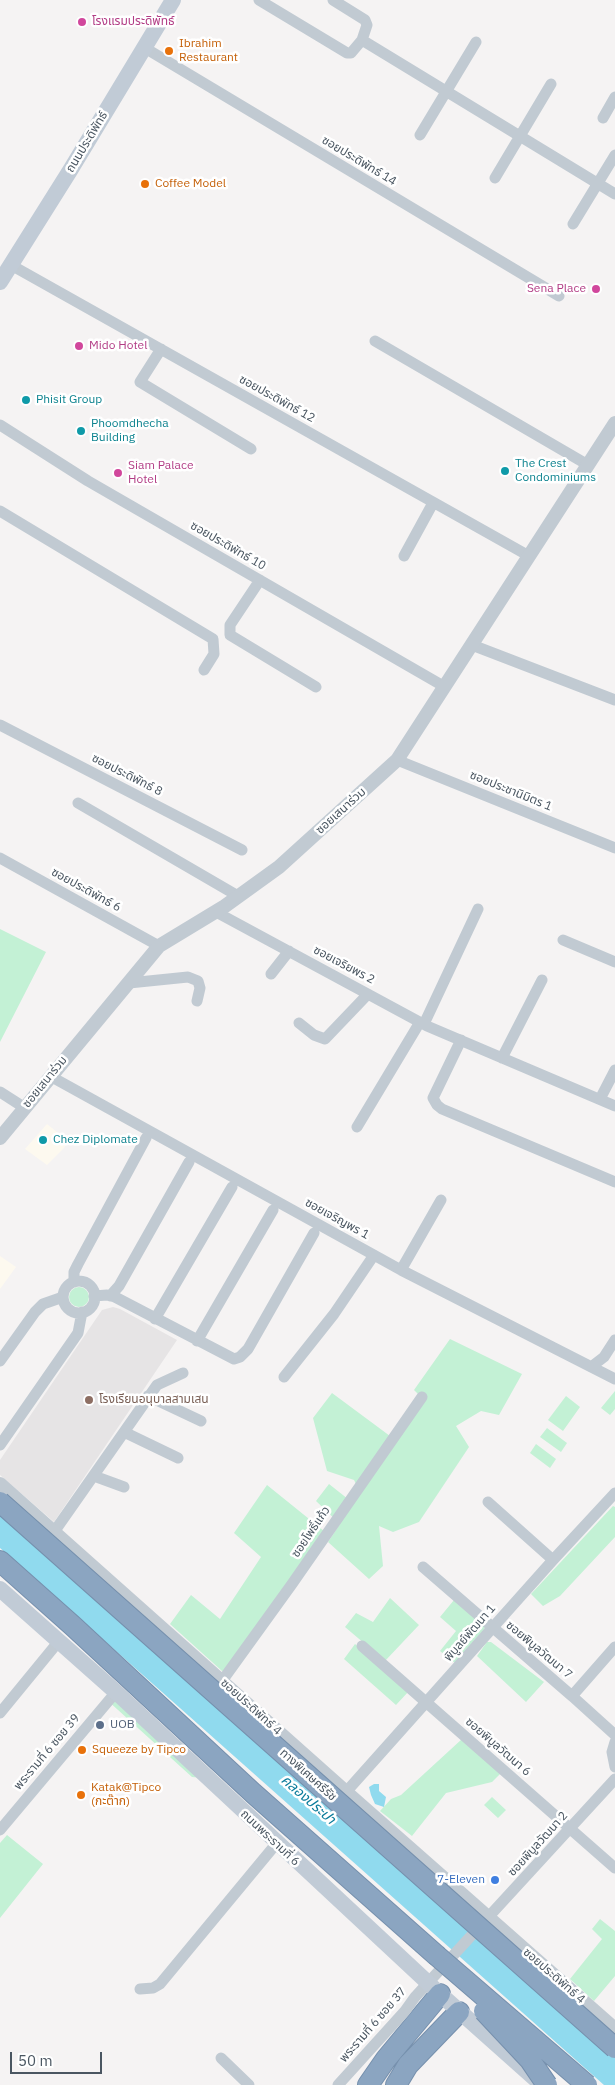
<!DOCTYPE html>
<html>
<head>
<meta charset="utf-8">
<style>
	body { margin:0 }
	#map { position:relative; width:615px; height:2085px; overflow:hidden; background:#f5f3f3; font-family:"IBM Plex Sans",sans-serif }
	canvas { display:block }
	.scale { position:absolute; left:10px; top:2052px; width:92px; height:22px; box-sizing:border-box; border:2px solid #4a5661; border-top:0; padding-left:6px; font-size:15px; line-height:18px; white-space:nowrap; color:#4a5661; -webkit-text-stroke:4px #fff; paint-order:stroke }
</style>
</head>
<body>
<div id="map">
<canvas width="615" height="2085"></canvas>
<div class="scale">50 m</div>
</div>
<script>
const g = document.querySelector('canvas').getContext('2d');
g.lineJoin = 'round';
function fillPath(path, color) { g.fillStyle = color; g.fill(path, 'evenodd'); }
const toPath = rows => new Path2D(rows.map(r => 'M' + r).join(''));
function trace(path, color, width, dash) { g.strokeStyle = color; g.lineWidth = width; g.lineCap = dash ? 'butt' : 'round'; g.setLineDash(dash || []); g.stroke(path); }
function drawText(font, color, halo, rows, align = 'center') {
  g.font = font + ' "IBM Plex Sans","Noto Sans Thai",sans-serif'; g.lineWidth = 5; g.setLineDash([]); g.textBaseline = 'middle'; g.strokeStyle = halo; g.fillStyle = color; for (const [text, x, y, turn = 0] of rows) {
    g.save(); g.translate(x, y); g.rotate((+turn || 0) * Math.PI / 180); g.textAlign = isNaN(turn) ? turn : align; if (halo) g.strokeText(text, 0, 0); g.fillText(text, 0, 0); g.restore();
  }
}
fillPath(toPath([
	[47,1124,68,1141,64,1148,47,1165,25,1149],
	[0,1256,16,1267,0,1289]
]), '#fdf9ef');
fillPath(toPath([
	[113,1307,120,1309,177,1340,54,1522,0,1475,0,1460,102,1310]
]), '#e6e4e5');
fillPath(toPath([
	[0,929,46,952,0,1042],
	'69 1297a10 10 0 1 1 20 0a10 10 0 1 1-20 0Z',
	[450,1339,522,1374,499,1415,481,1411,456,1426,469,1447,419,1522,393,1532,379,1526,383,1566,369,1579,328,1542,340,1524,316,1501,329,1484,353,1503,360,1492,354,1480,327,1471,313,1418,332,1393,390,1436,418,1394,414,1390],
	[615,1391,615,1409,610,1415,601,1408],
	[566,1396,580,1407,563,1431,548,1420],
	[547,1428,567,1443,561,1452,540,1437],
	[536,1444,556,1459,550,1468,530,1453],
	[267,1485,324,1531,225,1671,222,1671,170,1624,191,1595,220,1619,261,1557,234,1533],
	[613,1506,615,1507,615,1537,560,1596,543,1606,531,1594],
	[390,1598,419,1625,385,1661,345,1627,356,1613,373,1622],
	[454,1600,486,1627,455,1663,440,1651,456,1631,440,1617],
	[487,1642,491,1642,544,1682,526,1702,477,1656],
	[355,1644,409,1691,396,1705,344,1659],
	[112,1693,203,1778,192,1777,107,1700],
	[462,1739,501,1773,492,1782,446,1793,412,1836,380,1811,391,1799,401,1795],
	[492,1797,506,1810,498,1818,484,1805],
	[7,1835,43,1864,0,1918,0,1843],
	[600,1919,615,1931,615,1976,594,2001,570,1979,602,1939,592,1929]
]), '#c3f1d5');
fillPath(toPath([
	[0,1509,615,2054,615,2085,604,2085,0,1548],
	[374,1784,379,1784,379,1791,386,1797,384,1807,375,1804,371,1795,369,1787]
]), '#90daee');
const motorway = toPath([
	[0,1561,73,1626,253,1793,436,1955],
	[368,2085,386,2059,440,1994],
	[396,2085,408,2065,459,2012]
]);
trace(motorway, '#7690ad', 22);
trace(toPath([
	[259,0,347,53,351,53,362,40,367,25,365,20,333,0],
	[362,40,615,194],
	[145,48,559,296],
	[603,118,615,97],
	[420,135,476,42],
	[495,178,551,84],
	[573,224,615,155],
	[11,265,529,556],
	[375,341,588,465],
	[161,349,140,382,251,449],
	[0,425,88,481,445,687],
	[0,511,213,639,214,654,204,670],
	[404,556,433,503],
	[260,580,230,625,230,635,316,687],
	[472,645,615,700],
	[0,725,242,850],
	[397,760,615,848],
	[78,803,238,896],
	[0,858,159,946],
	[216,912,427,1026,615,1106],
	[563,940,615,962],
	[271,974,289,951],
	[129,983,188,977,198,981,200,988,197,1001],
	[299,1023,314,1035,325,1039,368,994],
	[424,1024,478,909],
	[461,1040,433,1098,437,1105,442,1109,615,1182],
	[502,1058,542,980],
	[50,1076,401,1270,615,1379],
	[0,1092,25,1108],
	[600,1099,615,1070],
	[357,1127,420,1022],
	[401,1270,441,1200],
	'63 1297a16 16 0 1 1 32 0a16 16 0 1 1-32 0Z',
	[74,1282,74,1272,78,1264,146,1138],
	[94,1296,107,1295,115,1297,234,1359,240,1357,248,1349,314,1233],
	[110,1296,119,1286,189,1162],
	[155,1319,232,1187],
	[197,1341,273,1210],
	[0,1361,35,1312,43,1304,63,1297],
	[591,1367,604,1357,615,1340],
	[284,1377,334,1314,374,1255],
	[148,1396,201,1421],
	[124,1432,178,1458],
	[0,1445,78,1333,82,1312],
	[94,1476,124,1487],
	[488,1502,553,1560],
	[54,1532,157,1385,183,1373],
	[423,1567,572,1696,615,1735],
	[362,1646,615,1868],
	[222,1681,292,1584,422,1397],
	[572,1696,615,1647],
	[0,1713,59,1641],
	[615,1742,612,1752,615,1767],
	[346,1792,553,1560,615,1493],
	[0,1830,116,1692],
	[140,1989,153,1988,160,1984,276,1844],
	[221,2058,249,2085],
	[338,2085,405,2011,415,1997,615,1779]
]), '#c1cad2', 11);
trace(toPath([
	[0,1138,159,946,225,906,279,867,397,760,615,423],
	[0,1484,346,1792,615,2029]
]), '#c1cad2', 14);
trace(toPath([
	[0,282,71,169,173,0],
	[0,1589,116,1692,440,1994,541,2084]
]), '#c1cbd6', 16);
trace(motorway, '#8ba5c1', 20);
const motorwayBridge = toPath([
	[0,1502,615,2048],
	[436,1955,587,2085],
	[484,2011,530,2060,547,2085]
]);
trace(motorwayBridge, '#7690ad', 22, []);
trace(motorwayBridge, '#8ba5c1', 20);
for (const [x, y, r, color] of [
	[82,22,5,"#d1479c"],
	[169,51,5,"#e8710a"],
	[145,184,5,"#e8710a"],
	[596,289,5,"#d1479c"],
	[79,346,5,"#d1479c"],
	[26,400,5,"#0f9aa8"],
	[81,431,5,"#0f9aa8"],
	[505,471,5,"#0f9aa8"],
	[118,473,5,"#d1479c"],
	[43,1140,5,"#0f9aa8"],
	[89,1400,5,"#8d6e63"],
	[100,1725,5,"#5c6f8a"],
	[82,1750,5,"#e8710a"],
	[81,1795,5,"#e8710a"],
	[495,1880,5,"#3f7fe0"]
]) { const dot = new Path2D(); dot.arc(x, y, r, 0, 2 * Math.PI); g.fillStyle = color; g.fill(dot); trace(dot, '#fff', 2); }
drawText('12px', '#b23c85', '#fff', [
	["โรงแรมประดิพัทธ์",92,22],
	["Sena Place",586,289,"right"],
	["Mido Hotel",89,346],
	["Siam Palace",128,466],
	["Hotel",128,480]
], 'left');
drawText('12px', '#c56008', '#fff', [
	["Ibrahim",179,44],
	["Restaurant",179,58],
	["Coffee Model",155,184],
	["Squeeze by Tipco",92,1750],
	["Katak@Tipco",91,1788],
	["(กะต๊าก)",91,1802]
], 'left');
drawText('12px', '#4a5661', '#fff', [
	["ถนนประดิพัทธ์",87,142,-59],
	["ซอยประดิพัทธ์ 14",359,161,31],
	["ซอยประดิพัทธ์ 12",277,399,29],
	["ซอยประดิพัทธ์ 10",228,546,30],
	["ซอยประดิพัทธ์ 8",127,775,27],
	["ซอยประชานิมิตร 1",511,791,22],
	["ซอยเสนาร่วม",341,811,-42],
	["ซอยประดิพัทธ์ 6",86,890,29],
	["ซอยเจริยพร 2",344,965,28],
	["ซอยเสนาร่วม",45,1082,-51],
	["ซอยเจริญพร 1",337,1219,29],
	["ซอยโพธิ์แก้ว",311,1532,-56],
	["พิบูลย์พัฒนา 1",470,1633,-49],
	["ซอยพิบูลวัฒนา 7",539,1650,40],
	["ซอยประดิพัทธ์ 4",251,1707,42],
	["ซอยพิบูลวัฒนา 6",498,1747,41],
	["พระรามที่ 6 ซอย 39",47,1752,-50],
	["ทางพิเศษศรีรัช",308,1775,42],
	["ถนนพระรามที่ 6",270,1838,43],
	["ซอยพิบูลวัฒนา 2",538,1844,-48],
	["ซอยประดิพัทธ์ 4",554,1976,41],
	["พระรามที่ 6 ซอย 37",373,2025,-49]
]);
drawText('12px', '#0d838f', '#fff', [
	["Phisit Group",36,400],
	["Phoomdhecha",91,424],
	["Building",91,438],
	["The Crest",515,464],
	["Condominiums",515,478],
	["Chez Diplomate",53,1140]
], 'left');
drawText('12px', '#785e54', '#fff', [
	["โรงเรียนอนุบาลสามเสน",99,1400]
], 'left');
drawText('12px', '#4e5e75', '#fff', [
	["UOB",110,1725]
], 'left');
drawText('12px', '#366cbe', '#fff', [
	["7-Eleven",485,1880]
], 'right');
drawText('italic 14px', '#0c7c9b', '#fff', [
	["คลองประปา",308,1800,41]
]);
</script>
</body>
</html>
